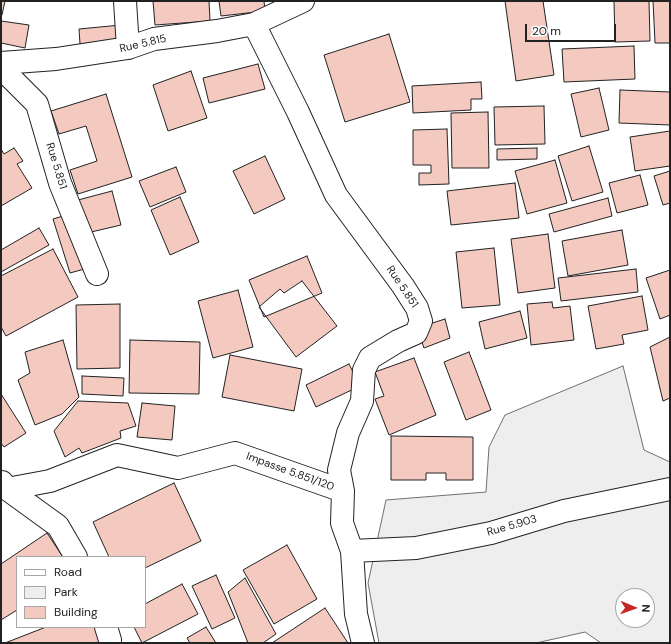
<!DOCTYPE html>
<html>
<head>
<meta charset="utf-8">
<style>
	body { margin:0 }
	#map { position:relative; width:671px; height:644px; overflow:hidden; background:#fff; font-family:"DM Sans",sans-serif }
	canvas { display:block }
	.frame { position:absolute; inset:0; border:2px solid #222; pointer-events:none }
	.legend { position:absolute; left:16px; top:556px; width:130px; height:72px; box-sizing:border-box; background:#fff; border:1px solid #a7a7a7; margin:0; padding:5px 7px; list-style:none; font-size:12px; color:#222 }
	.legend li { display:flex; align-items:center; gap:8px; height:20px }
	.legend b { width:20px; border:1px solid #a7a7a7 }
	.north { position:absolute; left:615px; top:588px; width:40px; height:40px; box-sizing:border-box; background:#fff; border:1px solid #a7a7a7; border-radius:50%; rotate:92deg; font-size:11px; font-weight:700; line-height:16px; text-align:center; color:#222 }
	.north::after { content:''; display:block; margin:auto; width:14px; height:18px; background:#c62828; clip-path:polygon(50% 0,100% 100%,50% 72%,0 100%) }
	.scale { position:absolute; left:525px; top:24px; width:91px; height:18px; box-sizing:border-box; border:2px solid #222; border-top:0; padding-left:5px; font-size:12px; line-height:14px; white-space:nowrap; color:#222; -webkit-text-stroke:3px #fff; paint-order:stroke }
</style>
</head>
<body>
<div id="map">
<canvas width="671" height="644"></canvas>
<div class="frame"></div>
<ul class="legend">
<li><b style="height:5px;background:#fff"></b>Road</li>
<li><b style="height:11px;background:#eee"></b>Park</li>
<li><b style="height:11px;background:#f3c9c0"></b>Building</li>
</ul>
<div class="north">N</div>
<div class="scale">20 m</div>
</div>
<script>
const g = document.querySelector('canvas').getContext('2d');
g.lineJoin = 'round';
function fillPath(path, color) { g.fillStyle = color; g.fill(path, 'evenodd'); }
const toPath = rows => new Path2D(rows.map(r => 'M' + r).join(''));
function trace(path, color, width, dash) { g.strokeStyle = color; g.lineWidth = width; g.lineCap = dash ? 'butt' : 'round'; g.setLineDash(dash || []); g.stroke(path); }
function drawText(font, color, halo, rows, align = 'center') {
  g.font = font + ' "DM Sans",sans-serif'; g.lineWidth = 3; g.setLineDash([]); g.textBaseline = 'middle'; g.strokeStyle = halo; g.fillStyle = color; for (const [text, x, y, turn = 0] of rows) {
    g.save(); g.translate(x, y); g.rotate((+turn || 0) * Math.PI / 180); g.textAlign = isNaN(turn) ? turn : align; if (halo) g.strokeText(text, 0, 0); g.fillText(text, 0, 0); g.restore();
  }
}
const green = toPath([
	[623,366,644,450,670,462,670,643,601,643,585,632,536,643,379,643,368,583,386,500,486,492,489,447,505,415,623,366],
	[623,596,647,596,647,620,623,620,623,596]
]);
fillPath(green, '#eee');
trace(green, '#6f6f6f', 1);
const building = toPath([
	[1,1,5,1,2,15,1,15,1,1],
	[153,1,209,1,210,21,155,25,153,1],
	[219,1,264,1,265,11,221,16,219,1],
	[505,1,543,1,554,75,516,81,505,1],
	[614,1,649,1,650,41,615,42,614,1],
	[653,1,670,1,670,43,655,43,653,1],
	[1,21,29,25,25,48,1,43,1,21],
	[121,25,122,41,80,44,79,29,121,25],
	[389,34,410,102,345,122,324,55,389,34],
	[634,46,635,79,564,82,562,49,634,46],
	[258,64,265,89,209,103,203,78,258,64],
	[191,71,207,118,168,131,153,85,191,71],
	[481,82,482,99,471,99,471,110,413,113,412,86,481,82],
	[599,88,609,130,581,137,571,94,599,88],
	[620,90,670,92,670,125,619,123,620,90],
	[106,94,132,177,78,194,70,170,97,161,86,126,59,134,51,111,106,94],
	[544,106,545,144,495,145,494,107,544,106],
	[488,112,489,168,452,168,451,113,488,112],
	[447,129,449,184,419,185,419,173,431,173,431,165,413,165,413,130,447,129],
	[670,131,670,166,635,171,630,137,670,131],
	[589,146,603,192,572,201,558,156,589,146],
	[14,148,23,161,17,164,32,188,1,206,1,149,4,154,14,148],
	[537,148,537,159,497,160,497,149,537,148],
	[265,156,285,199,254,214,233,171,265,156],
	[555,160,567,203,527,214,515,171,555,160],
	[176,167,186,192,150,207,139,181,176,167],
	[670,171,670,203,663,205,654,176,670,171],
	[640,175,648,205,617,213,609,183,640,175],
	[515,183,519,218,451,225,447,191,515,183],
	[112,191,121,225,87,233,78,200,112,191],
	[180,197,199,242,170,255,151,210,180,197],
	[608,198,612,216,554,232,549,214,608,198],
	[70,214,88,268,70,273,53,219,70,214],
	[39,228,49,245,1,272,1,250,39,228],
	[622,230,628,265,568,276,562,241,622,230],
	[548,234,555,288,518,293,511,239,548,234],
	[494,248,500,305,462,308,456,252,494,248],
	[53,249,78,297,6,336,1,327,1,276,53,249],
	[307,256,322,293,264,317,249,280,307,256],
	[636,269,638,292,561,301,558,278,636,269],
	[670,270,670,315,660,319,646,278,670,270],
	[302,281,337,326,296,357,259,307,280,289,284,293,302,281],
	[238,290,253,347,213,358,198,301,238,290],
	[642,296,648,330,622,335,624,344,596,349,588,306,642,296],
	[552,302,553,308,570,306,574,340,531,345,527,304,552,302],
	[120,304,120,368,77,369,76,305,120,304],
	[520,311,527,338,485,349,479,322,520,311],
	[445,319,450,338,424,348,417,328,445,319],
	[670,337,670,398,663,401,650,347,670,337],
	[63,340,79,397,62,414,35,425,18,380,30,373,25,352,63,340],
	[130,340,200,342,199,394,129,393,130,340],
	[469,352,491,410,466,420,444,362,469,352],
	[230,355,302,369,294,411,222,397,230,355],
	[414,358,436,415,389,435,375,399,384,396,375,372,414,358],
	[349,364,360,386,316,407,306,385,349,364],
	[82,376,124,378,123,396,82,394,82,376],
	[1,394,26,433,4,447,1,443,1,394],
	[78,401,128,403,136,426,120,431,121,438,82,453,79,448,65,457,54,431,78,401],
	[142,403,175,406,172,440,137,437,142,403],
	[391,436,473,437,473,480,446,480,446,473,426,473,426,480,391,480,391,436],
	[174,483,201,541,145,568,145,557,109,557,93,522,174,483],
	[47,533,63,557,17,557,17,610,1,620,1,564,47,533],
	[287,545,317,599,274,624,243,570,287,545],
	[216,575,235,618,212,629,192,586,216,575],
	[245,578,276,634,263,643,248,643,228,592,245,578],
	[182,584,198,614,142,643,134,627,145,627,145,604,182,584],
	[325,608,348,643,272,643,325,608],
	[46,627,97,627,103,643,5,643,46,627],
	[206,627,216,643,190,643,187,638,206,627]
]);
fillPath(building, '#f3c9c0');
trace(building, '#222', 1);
const minor = toPath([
	[125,1,128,48],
	[254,24,298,112,336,195,403,286,417,308,421,321,416,333,398,341,370,358,364,370,362,401,348,433,339,470,343,491,342,523,352,551,356,614,363,643],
	[1,63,56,59,128,48,154,39,217,31,254,24,303,1],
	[1,68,37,104,60,183,97,274],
	[2,482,7,489,58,526,76,557],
	[7,489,50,481,117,455,178,468,235,453,343,491],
	[352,551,416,548,491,533,564,511,670,489],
	[106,627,110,640]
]);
trace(minor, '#222', 24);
trace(minor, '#fff', 22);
drawText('11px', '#222', '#fff', [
	["Rue 5.815",143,44,-13],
	["Rue 5.851",56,166,73],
	["Rue 5.851",402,287,56],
	["Impasse 5.851/120",290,472,20],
	["Rue 5.903",512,526,-16]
]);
</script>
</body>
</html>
